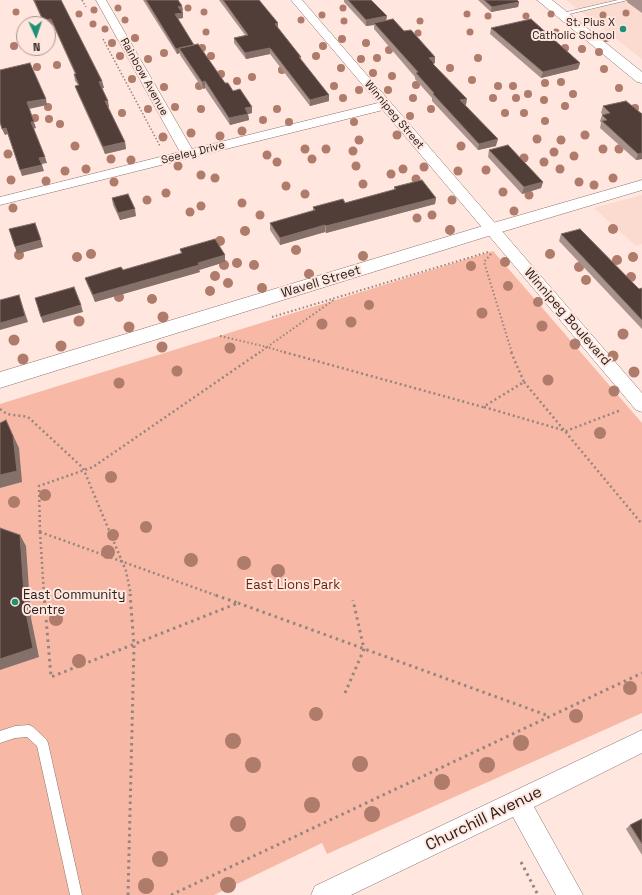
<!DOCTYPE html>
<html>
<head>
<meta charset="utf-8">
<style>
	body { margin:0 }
	#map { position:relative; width:642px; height:895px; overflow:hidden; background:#ffe6de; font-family:"Space Grotesk",sans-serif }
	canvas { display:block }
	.north { position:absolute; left:16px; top:16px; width:40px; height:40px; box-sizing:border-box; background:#ffe6de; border:1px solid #a99791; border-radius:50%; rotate:177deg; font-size:11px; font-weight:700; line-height:16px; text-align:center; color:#29201d }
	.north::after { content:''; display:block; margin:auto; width:14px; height:18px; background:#1e9174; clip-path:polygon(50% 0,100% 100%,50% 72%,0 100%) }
</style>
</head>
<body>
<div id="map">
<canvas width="642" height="895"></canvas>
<div class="north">N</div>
</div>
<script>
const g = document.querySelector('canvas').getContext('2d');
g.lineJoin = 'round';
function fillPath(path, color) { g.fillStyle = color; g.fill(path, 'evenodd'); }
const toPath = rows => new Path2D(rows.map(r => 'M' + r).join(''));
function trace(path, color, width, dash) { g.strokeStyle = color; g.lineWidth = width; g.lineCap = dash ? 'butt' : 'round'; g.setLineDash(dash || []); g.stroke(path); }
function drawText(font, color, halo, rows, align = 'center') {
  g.font = font + ' "Space Grotesk",sans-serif'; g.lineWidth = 4; g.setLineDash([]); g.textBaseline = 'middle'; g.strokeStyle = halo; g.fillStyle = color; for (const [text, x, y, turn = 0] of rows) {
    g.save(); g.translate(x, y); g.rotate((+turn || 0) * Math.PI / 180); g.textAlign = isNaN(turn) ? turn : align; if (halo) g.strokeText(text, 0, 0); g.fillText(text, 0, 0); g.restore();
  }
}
fillPath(toPath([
	[566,0,642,0,642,59],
	[642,195,642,244,636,246,594,208]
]), '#fbdacf');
fillPath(toPath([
	[493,251,642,423,642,713,327,854,322,843,214,895,0,895,0,404]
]), '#f7b9a6');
const service = toPath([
	[618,0,628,0,561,16,558,14,618,0],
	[29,725,33,727,46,739,48,743,82,895,70,895,37,746,27,737,15,738,0,743,0,731,15,726,29,725]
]);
const minor = toPath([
	[96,0,106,0,192,149,378,103,291,0,302,0,642,393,642,412,636,410,383,110,0,205,0,197,180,152,96,0],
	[642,730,642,753,534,807,583,895,556,895,513,817,351,895,311,895,315,886,642,730]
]);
const tertiary = toPath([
	[537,0,552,0,642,72,642,83,637,82,537,0],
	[642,180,642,190,498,233,0,388,0,372,486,225,642,180]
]);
trace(service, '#89736c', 1);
trace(minor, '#89736c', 1);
trace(tertiary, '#89736c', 1);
trace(toPath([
	[82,0,86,7],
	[103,39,160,146]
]), '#96857f', 1.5, [1.5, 2]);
trace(toPath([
	[491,254,484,262,512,353],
	[272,317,488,252],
	[220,336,267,347,335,299],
	[259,353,267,347,287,353]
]), '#96857f', 2, [1.5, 2.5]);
trace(toPath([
	[284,352,483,407,524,382,511,352],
	[524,382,642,524],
	[484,407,566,431,621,410],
	[0,409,7,414,28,417,83,468,126,571,131,595],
	[40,532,215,595],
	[40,532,44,595],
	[40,532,39,486,93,467,260,352]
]), '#96857f', 2.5, [2, 3]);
trace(toPath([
	[44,594,51,677,238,603,212,594],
	[238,603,549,716],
	[345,693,364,649,353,600],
	[521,862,538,895],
	[128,895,134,645,130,594],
	[171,895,642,673]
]), '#96857f', 3, [2.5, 4]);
fillPath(service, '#fff');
fillPath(minor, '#fff');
fillPath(tertiary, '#fff');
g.fillStyle = '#af7b6a';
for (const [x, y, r] of [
	[118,8,3.5],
	[188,8,3.5],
	[343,8,3.5],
	[94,10,3.5],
	[16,12,3.5],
	[204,12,3.5],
	[626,13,3.5],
	[79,14,3.5],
	[467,14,3.5],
	[551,14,3.5],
	[322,15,3.5],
	[603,15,3.5],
	[488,16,3.5],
	[526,16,3.5],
	[125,20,3.5],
	[301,20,3.5],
	[344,21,3.5],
	[420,21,3.5],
	[93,24,3.5],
	[105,29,3.5],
	[206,32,3.5],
	[470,32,3.5],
	[556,32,3.5],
	[418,33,3.5],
	[135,38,4],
	[606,38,4],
	[342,39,4],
	[112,43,4],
	[366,43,4],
	[14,46,4],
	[323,46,4],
	[202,48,4],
	[565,48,4],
	[582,49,4],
	[389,50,4],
	[599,52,4],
	[164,53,4],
	[120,56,4],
	[211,56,4],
	[316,56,4],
	[377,58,4],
	[478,58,4],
	[148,59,4],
	[361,59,4],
	[57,65,4],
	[37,67,4],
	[341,68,4],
	[450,68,4],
	[604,69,4],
	[282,70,4],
	[373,73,4],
	[221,74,4],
	[392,76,4],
	[252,77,4],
	[132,79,4],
	[472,80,4],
	[237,81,4],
	[561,82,4],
	[545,83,4],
	[416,85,4],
	[199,86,4],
	[334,86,4],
	[498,86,4],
	[513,86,4],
	[164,87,4],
	[619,88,4],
	[359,90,4],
	[388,90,4],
	[528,94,4],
	[573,94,4],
	[343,98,4],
	[413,98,4],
	[493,98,4],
	[516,98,4],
	[544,100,4],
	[565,106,4],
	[48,107,4],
	[175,107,4],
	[635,108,4],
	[148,109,4],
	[201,109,4],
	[277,109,4],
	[431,109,4],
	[122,113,4],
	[505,113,4],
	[524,113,4],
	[410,116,4],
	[35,118,4],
	[49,119,4],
	[263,120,4],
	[545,121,4],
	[289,122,4],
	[354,122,4],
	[60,124,4],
	[242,131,4.5],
	[191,133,4.5],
	[397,135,4.5],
	[585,135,4.5],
	[220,136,4.5],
	[163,137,4.5],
	[537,139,4.5],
	[359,140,4.5],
	[561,140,4.5],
	[75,146,4.5],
	[461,146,4.5],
	[305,149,4.5],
	[326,149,4.5],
	[603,149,4.5],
	[619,149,4.5],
	[353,151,4.5],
	[554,152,4.5],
	[8,154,4.5],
	[267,155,4.5],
	[574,156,4.5],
	[524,158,4.5],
	[111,159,4.5],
	[312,159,4.5],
	[131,160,4.5],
	[277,162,4.5],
	[544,162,4.5],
	[178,166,4.5],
	[356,166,4.5],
	[424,167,4.5],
	[86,169,4.5],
	[403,169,4.5],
	[560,169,4.5],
	[486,170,4.5],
	[65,171,4.5],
	[458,171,4.5],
	[391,174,4.5],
	[201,175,4.5],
	[215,178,4.5],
	[613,178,4.5],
	[416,179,4.5],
	[11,180,4.5],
	[46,181,4.5],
	[114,182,4.5],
	[579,182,4.5],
	[363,184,4.5],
	[594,185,4.5],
	[286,186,4.5],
	[503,192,4.5],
	[166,193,4.5],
	[305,194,4.5],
	[529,195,4.5],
	[147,200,4.5],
	[452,200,4.5],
	[242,203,4.5],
	[201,206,4.5],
	[13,208,4.5],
	[514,211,4.5],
	[190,212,4.5],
	[260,215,4.5],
	[432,215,4.5],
	[417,218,4.5],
	[613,229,5],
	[450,230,5],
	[245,231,5],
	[220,241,5],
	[296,250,5],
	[91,254,5],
	[550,254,5],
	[19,255,5],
	[363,256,5],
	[77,257,5],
	[633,257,5],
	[617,260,5],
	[505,262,5],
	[237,263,5],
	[224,265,5],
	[254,265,5],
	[471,266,5],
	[579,267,5],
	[309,274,5],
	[215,276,5],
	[631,277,5],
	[586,280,5],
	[228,283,5],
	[508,286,5],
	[262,288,5],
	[210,291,5],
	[119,297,5],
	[152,299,5],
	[538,302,5],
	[369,305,5],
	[482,313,5.5],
	[163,317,5.5],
	[79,321,5.5],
	[351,322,5.5],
	[322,324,5.5],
	[542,326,5.5],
	[129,327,5.5],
	[623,334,5.5],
	[14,340,5.5],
	[575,344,5.5],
	[61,346,5.5],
	[162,347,5.5],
	[230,348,5.5],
	[613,356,5.5],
	[23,359,5.5],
	[177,371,5.5],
	[634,372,5.5],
	[548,380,5.5],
	[119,383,5.5],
	[614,391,5.5],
	[600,433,6],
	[111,477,6],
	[45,495,6],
	[14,502,6],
	[146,527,6],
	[113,535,6],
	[108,552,7],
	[191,560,7],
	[244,563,7],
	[278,571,7],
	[56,619,7],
	[79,661,7],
	[630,688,7],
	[316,714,7],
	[576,716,7],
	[233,741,8],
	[521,743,8],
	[360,764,8],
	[253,765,8],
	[487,765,8],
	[442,782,8],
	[312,805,8],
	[372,814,8],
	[238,824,8],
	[160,859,8],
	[228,885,8],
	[146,886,8]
]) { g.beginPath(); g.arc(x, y, r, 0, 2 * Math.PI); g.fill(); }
fillPath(toPath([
	[33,0,61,0,102,81,104,88,102,88,109,107,108,107,125,142,126,149,105,154,77,92,75,86,78,85,75,81,74,74,75,74,53,25,48,26,48,24,44,24],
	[143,0,178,0,182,6,183,11,182,11,183,13,183,18,178,19,194,45,225,83,233,91,252,113,248,114,249,120,230,125,205,88,203,89,180,55,180,53,177,54],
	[219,0,259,0,278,28,301,57,301,60,329,95,329,101,310,106,270,54,246,59,234,43,234,38,245,35],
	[344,0,371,0,386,20,404,31,435,57,434,66,496,146,478,150,432,101,432,98,415,79,415,77,374,29,374,25,366,26,344,2],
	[478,0,517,0,519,2,518,7,491,12],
	[628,0,642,0,642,13,627,2],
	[491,28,580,63,578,69,541,78,490,34],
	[626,101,642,159,636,160,600,128,601,123,600,121,602,115,603,115,601,113,603,106],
	[489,150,543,182,541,188,522,194,488,157],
	[394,187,436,198,435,204,326,233,325,232,280,245,270,230,270,223,313,211,313,207,345,203,394,190],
	[112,198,136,216,120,220,113,205],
	[561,234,639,289,642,288,642,329,559,241],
	[180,249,225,255,225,262,199,270,200,272,95,302,87,284,85,278,123,270,181,254],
	[642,819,642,855,626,829,630,825]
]), '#a8928b');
fillPath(toPath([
	[519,2,518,7,491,12,492,7],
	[182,6,183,11,179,12,178,7],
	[183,13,183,18,176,19,175,14],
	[387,16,386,22,374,23,374,25,366,26,366,20],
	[51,19,53,25,48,26,48,24,44,24,43,20],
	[278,23,278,29,275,24],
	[194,45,179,48,180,53,177,54,176,49],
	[270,48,270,54,246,59,245,53],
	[435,57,435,63,429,64,429,58],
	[580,63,578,69,541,78,543,72],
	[102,81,104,88,100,89,99,82],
	[205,81,205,88,203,89,202,82],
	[329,95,329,101,310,106,310,100],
	[46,99,47,105,29,109,27,102],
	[467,99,466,105,459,107,460,100],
	[105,101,108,101,109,107,107,108],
	[252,107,252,113,248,114,249,120,230,125,229,118,245,108],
	[31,122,34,122,36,128,33,129],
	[6,128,8,134,5,135,2,129],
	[498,139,496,146,478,150,479,144],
	[125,142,126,149,105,154,103,147],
	[642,153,642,159,636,160,638,154],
	[45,157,47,163,41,164,39,158],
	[42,165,44,171,22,176,20,170],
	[543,182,541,188,522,194,524,187],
	[436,198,435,204,326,233,326,226],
	[135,209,136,216,120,220,118,213],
	[325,225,325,232,280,245,280,238],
	[41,240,43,247,17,254,15,247],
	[225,255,225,262,199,270,200,272,95,302,93,295],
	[19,295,28,322,0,330,0,323],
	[81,305,83,312,43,323,41,317],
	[6,420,19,448,22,482,0,488,0,475],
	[20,535,26,546,31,618,39,657,0,670,0,659,25,608]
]), '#86706a');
const building = toPath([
	[34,0,61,0,102,81,99,82,108,101,105,101,125,142,103,147,75,86,79,85,74,74,76,74,51,19,43,20,34,0],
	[146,0,178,0,182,6,178,7,183,13,175,14,194,45,176,49,146,0],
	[223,0,259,0,278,23,275,24,301,57,299,57,329,95,310,100,270,48,245,53,234,38,248,35,223,0],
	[348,0,371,0,387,16,366,20,348,0],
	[484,0,517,0,519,2,492,7,484,0],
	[393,19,404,31,411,30,435,57,429,58,434,63,433,64,467,99,460,100,498,139,479,144,433,94,434,93,416,73,418,72,374,23,393,19],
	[531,19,580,63,543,72,491,28,531,19],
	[198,44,225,83,228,83,233,91,240,89,252,107,245,108,248,114,229,118,205,81,202,82,179,48,198,44],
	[30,63,46,99,27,102,34,122,31,122,45,157,39,158,42,165,20,170,6,128,2,129,0,122,0,70,30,63],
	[626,101,642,114,642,153,638,154,602,121,607,120,602,115,610,113,603,106,626,101],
	[508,145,543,182,524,187,489,150,508,145],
	[422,180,436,198,326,226,325,225,280,238,270,223,315,210,313,207,343,199,345,203,396,189,394,187,422,180],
	[128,194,135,209,118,213,112,198,128,194],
	[35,223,41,240,15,247,9,229,35,223],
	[580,229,639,289,642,288,642,320,561,234,580,229],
	[215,239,225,255,198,263,199,265,93,295,85,278,121,267,123,270,182,253,180,249,215,239],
	[74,287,81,305,41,317,35,298,74,287],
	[19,295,25,316,0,323,0,300,19,295],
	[6,420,13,436,17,471,0,475,0,423,6,420],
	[0,528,20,535,25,608,33,648,0,659,0,528],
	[642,819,642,844,630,825,642,819]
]);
fillPath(building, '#523e38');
trace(building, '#86706a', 1);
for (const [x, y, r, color] of [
	[623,29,4,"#1e9174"],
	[15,602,4,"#1e9174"]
]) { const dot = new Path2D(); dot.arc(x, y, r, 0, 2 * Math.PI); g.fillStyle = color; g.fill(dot); trace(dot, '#ffe6de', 1.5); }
drawText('11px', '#29201d', '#ffe6de', [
	["St. Pius X",615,23],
	["Catholic School",615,36]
], 'right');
drawText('11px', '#29201d', '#ffe6de', [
	["Rainbow Avenue",144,77,61],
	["Winnipeg Street",394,115,50],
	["Seeley Drive",193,153,-14]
]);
drawText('13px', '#29201d', '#ffe6de', [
	["Wavell Street",321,282,-17],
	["Winnipeg Boulevard",567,317,49]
]);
drawText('13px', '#6d240b', '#ffe6de', [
	["East Lions Park",293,585]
]);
drawText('13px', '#29201d', '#ffe6de', [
	["East Community",23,595],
	["Centre",23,610]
], 'left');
drawText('16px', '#29201d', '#ffe6de', [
	["Churchill Avenue",484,819,-26]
]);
</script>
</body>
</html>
